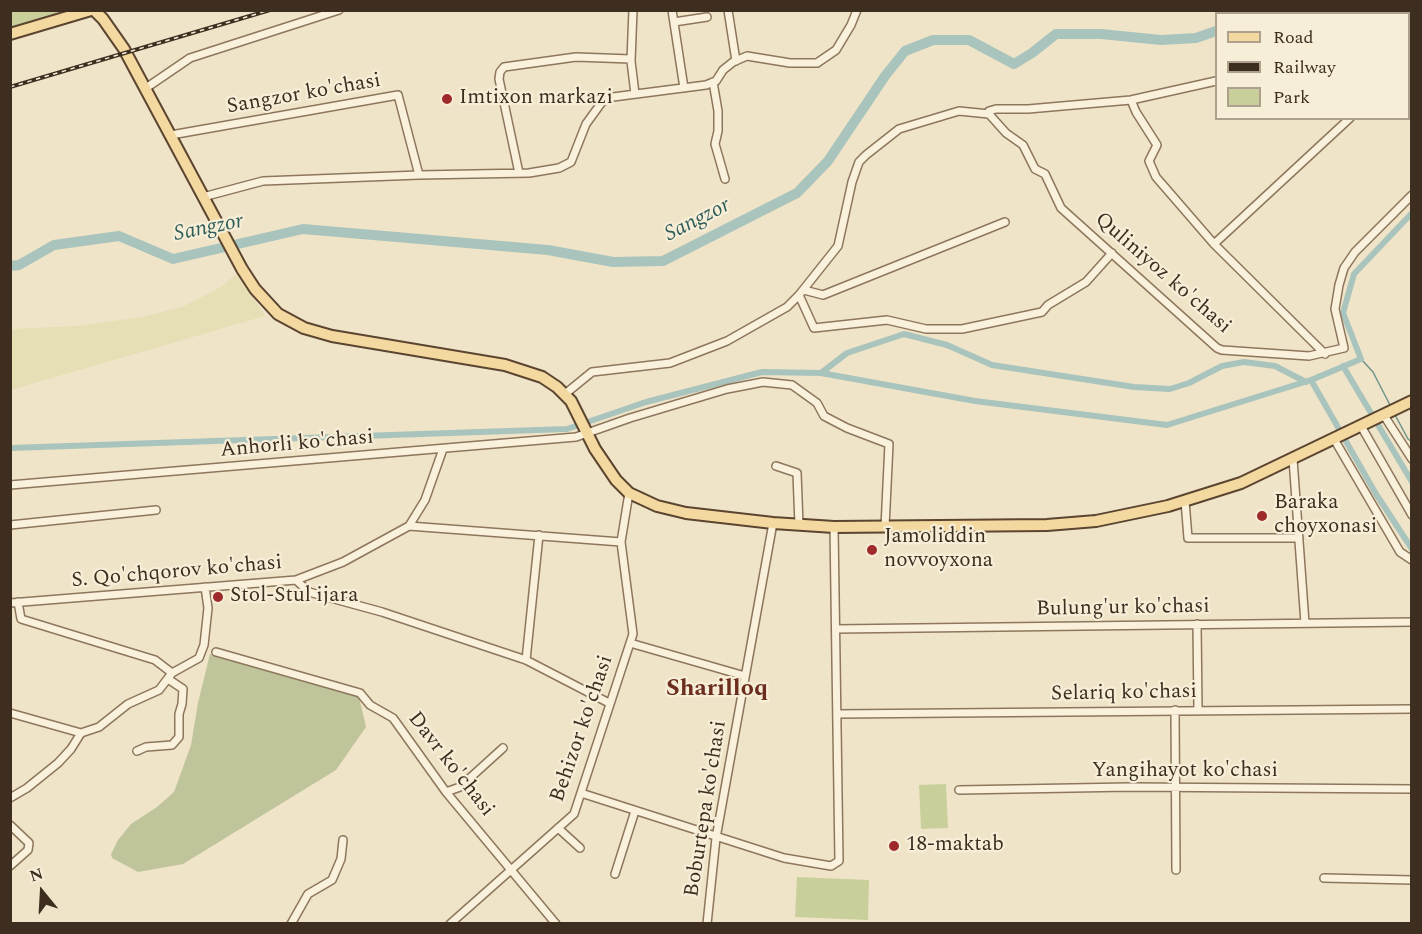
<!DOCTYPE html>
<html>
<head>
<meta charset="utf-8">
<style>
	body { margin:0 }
	#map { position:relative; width:1422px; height:934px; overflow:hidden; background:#f0e4c8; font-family:Spectral,serif }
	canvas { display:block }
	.frame { position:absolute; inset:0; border:12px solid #3d2e20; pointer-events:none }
	.legend { position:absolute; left:1215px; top:12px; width:195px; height:108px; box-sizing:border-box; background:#f7eed8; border:2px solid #ada18e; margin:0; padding:8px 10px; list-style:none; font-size:18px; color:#3d2e20 }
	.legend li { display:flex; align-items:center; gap:12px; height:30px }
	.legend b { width:30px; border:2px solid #ada18e }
	.north { position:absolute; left:12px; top:862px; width:60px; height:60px; -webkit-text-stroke:4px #f7eed8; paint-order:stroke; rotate:342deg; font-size:16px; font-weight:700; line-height:24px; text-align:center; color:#3d2e20 }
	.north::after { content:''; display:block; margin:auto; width:21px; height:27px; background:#3d2e20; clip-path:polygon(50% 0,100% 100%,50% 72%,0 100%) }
</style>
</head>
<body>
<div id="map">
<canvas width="1422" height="934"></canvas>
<div class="frame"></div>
<ul class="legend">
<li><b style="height:8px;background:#f3d9a0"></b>Road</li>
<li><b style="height:8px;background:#3d2e20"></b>Railway</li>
<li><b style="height:16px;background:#c9cf9b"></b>Park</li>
</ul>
<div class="north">N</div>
</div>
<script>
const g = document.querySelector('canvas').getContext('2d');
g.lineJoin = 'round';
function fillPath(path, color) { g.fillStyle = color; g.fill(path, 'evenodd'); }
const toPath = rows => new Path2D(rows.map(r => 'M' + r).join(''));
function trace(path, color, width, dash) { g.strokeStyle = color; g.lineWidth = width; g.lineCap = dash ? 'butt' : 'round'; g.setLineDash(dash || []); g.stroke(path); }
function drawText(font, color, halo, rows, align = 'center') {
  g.font = font + ' Spectral,serif'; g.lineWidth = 4.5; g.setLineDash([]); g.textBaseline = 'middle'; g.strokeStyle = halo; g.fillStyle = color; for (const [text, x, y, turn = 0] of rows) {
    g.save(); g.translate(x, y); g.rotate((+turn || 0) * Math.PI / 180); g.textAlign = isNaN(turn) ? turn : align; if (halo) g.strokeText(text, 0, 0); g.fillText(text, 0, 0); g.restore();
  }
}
fillPath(toPath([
	[238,273,265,316,11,390,11,329,77,326,142,317,182,307,219,288]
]), '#e6deb5');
fillPath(toPath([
	[72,10,11,30,11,11],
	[946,784,948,828,921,829,919,785],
	[797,877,869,880,868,920,795,917]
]), '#c9cf9b');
fillPath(toPath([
	[210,654,359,697,366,727,336,770,183,864,138,872,112,858,111,854,118,840,131,824,157,807,174,792,191,745,198,703]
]), '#bfc49a');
trace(toPath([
	[1361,359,1373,372,1391,407],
	[1394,413,1408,439,1412,442]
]), '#6f938a', 1.5);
trace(toPath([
	[1343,366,1412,482],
	[821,373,847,353,904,334,947,345,992,365,1134,387,1170,389,1189,383,1222,366,1244,362,1275,366,1306,382],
	[1311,380,1376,494,1412,549],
	[10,448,567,429,646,402,762,372,821,373,975,401,1167,425,1311,380,1361,359,1343,313,1354,274,1412,213]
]), '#a9c4bc', 6);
trace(toPath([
	[1242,14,1245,10],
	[10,266,19,265,54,245,119,236,173,259,303,229,548,250,613,262,663,261,797,193,828,161,885,76,905,51,933,40,969,40,1014,64,1032,53,1056,34,1101,34,1161,40,1196,38,1216,31]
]), '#a9c4bc', 10);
const street = toPath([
	[633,10,631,61,635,94],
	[672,10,684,88],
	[728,10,736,61],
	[1278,14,1280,10],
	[674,22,707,17],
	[1408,65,1412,62],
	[713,82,718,111,718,131,715,144,725,179],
	[146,88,190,58,339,10],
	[1131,100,1136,112,1157,145,1149,161,1156,177,1214,244,1325,354],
	[989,114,1006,133,1023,145,1035,169,1045,174,1061,208,1217,348,1222,350,1309,356,1344,348,1335,309,1339,285,1344,268,1355,252,1412,195],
	[989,114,989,111,996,109,1028,109,1131,100,1216,81],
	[171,135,398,95,419,175,529,173,559,168,571,162,586,124,602,102,613,97,706,85,716,81,723,70,733,62,747,56,790,63,817,63,836,50,851,25,857,10],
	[519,173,499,79,500,72,504,67,576,57,631,59],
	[203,197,263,181,419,175],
	[1214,244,1350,118],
	[804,290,823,295,1005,222],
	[799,295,814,328,887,320,926,329,962,329,1042,312,1048,305,1086,282,1112,253],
	[565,394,592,372,670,363,727,341,787,307,799,295,838,246,852,182,859,162,866,155,899,129,959,111,989,114],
	[1383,414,1412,459],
	[1361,426,1412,515],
	[1334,439,1400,552,1412,560],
	[1293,459,1305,623],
	[776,466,797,473,799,525],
	[10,485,576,437,630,418,727,389,763,382,792,385,817,403,824,416,847,428,889,444,885,527],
	[1185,501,1188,538,1299,538],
	[10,525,156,510],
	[409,526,621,542],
	[296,580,343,562,409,526,425,500,443,449],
	[18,602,21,619,155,660,172,673],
	[10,603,296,580,309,592,382,612,526,660,609,703],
	[1197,624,1198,709],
	[836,629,1412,622],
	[630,643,745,676],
	[216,652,360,693,370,705,393,718,446,792,556,924],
	[526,660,539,535],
	[1175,710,1176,870],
	[10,713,81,733],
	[837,714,1412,709],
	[137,751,146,747,172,745,179,737,179,714,182,704,183,689,168,679],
	[959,790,1129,787,1412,789],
	[446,792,460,787,503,748],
	[581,793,784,858,831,866,839,861,834,527],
	[10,798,27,788,58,763,71,749,81,733,99,727,128,704,159,690,172,673,199,658,204,645,208,608,205,587],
	[10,825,29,843,28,850,10,866],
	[558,828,580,848],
	[615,874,635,811],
	[1324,878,1412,880],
	[291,924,308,894,332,880,341,859,343,840],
	[450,924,574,814,633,634,621,542,629,493],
	[707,924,716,838,773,523]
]);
const primary = toPath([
	[94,10,103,19,124,49,242,269,255,289,278,314,304,328,332,336,505,365,542,377,557,387,571,401,595,449,616,480,629,493,657,506,686,513,773,523,834,527,1047,525,1096,521,1168,506,1241,483,1412,401],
	[10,34,91,10]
]);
trace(street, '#8d765c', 10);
trace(primary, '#5b4430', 14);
trace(street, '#faf1dc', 7);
trace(primary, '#f3d9a0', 10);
const rail = toPath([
	[10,87,270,10]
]);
trace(rail, '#3d2e20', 4);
trace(rail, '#f7eed8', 1.5, [4.5]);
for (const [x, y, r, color] of [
	[447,99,6,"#9e2a2b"],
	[1262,516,6,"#9e2a2b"],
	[872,550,6,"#9e2a2b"],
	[218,597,6,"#9e2a2b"],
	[894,846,6,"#9e2a2b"]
]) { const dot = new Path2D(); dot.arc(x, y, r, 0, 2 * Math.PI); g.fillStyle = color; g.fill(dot); trace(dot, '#f7eed8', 2); }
drawText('21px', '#3d2e20', '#f7eed8', [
	["Sangzor ko'chasi",304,95,-10],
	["Quliniyoz ko'chasi",1162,274,41],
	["Anhorli ko'chasi",297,445,-5],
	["S. Qo'chqorov ko'chasi",177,573,-5],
	["Bulung'ur ko'chasi",1123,609,-1],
	["Selariq ko'chasi",1124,694,-1],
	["Behizor ko'chasi",583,729,-71],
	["Davr ko'chasi",450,765,52],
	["Yangihayot ko'chasi",1185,772],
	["Boburtepa ko'chasi",707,809,-81]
]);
drawText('21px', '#3d2e20', '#f7eed8', [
	["Imtixon markazi",459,99],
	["Baraka",1274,504],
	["choyxonasi",1274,528],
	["Jamoliddin",884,538],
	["novvoyxona",884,562],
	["Stol-Stul ijara",230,597],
	["18-maktab",906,846]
], 'left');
drawText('italic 22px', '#2f5d5a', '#f7eed8', [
	["Sangzor",698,221,-27],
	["Sangzor",209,229,-11]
]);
drawText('bold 24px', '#6b2e1e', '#f7eed8', [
	["Sharilloq",717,690]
]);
</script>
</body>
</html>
